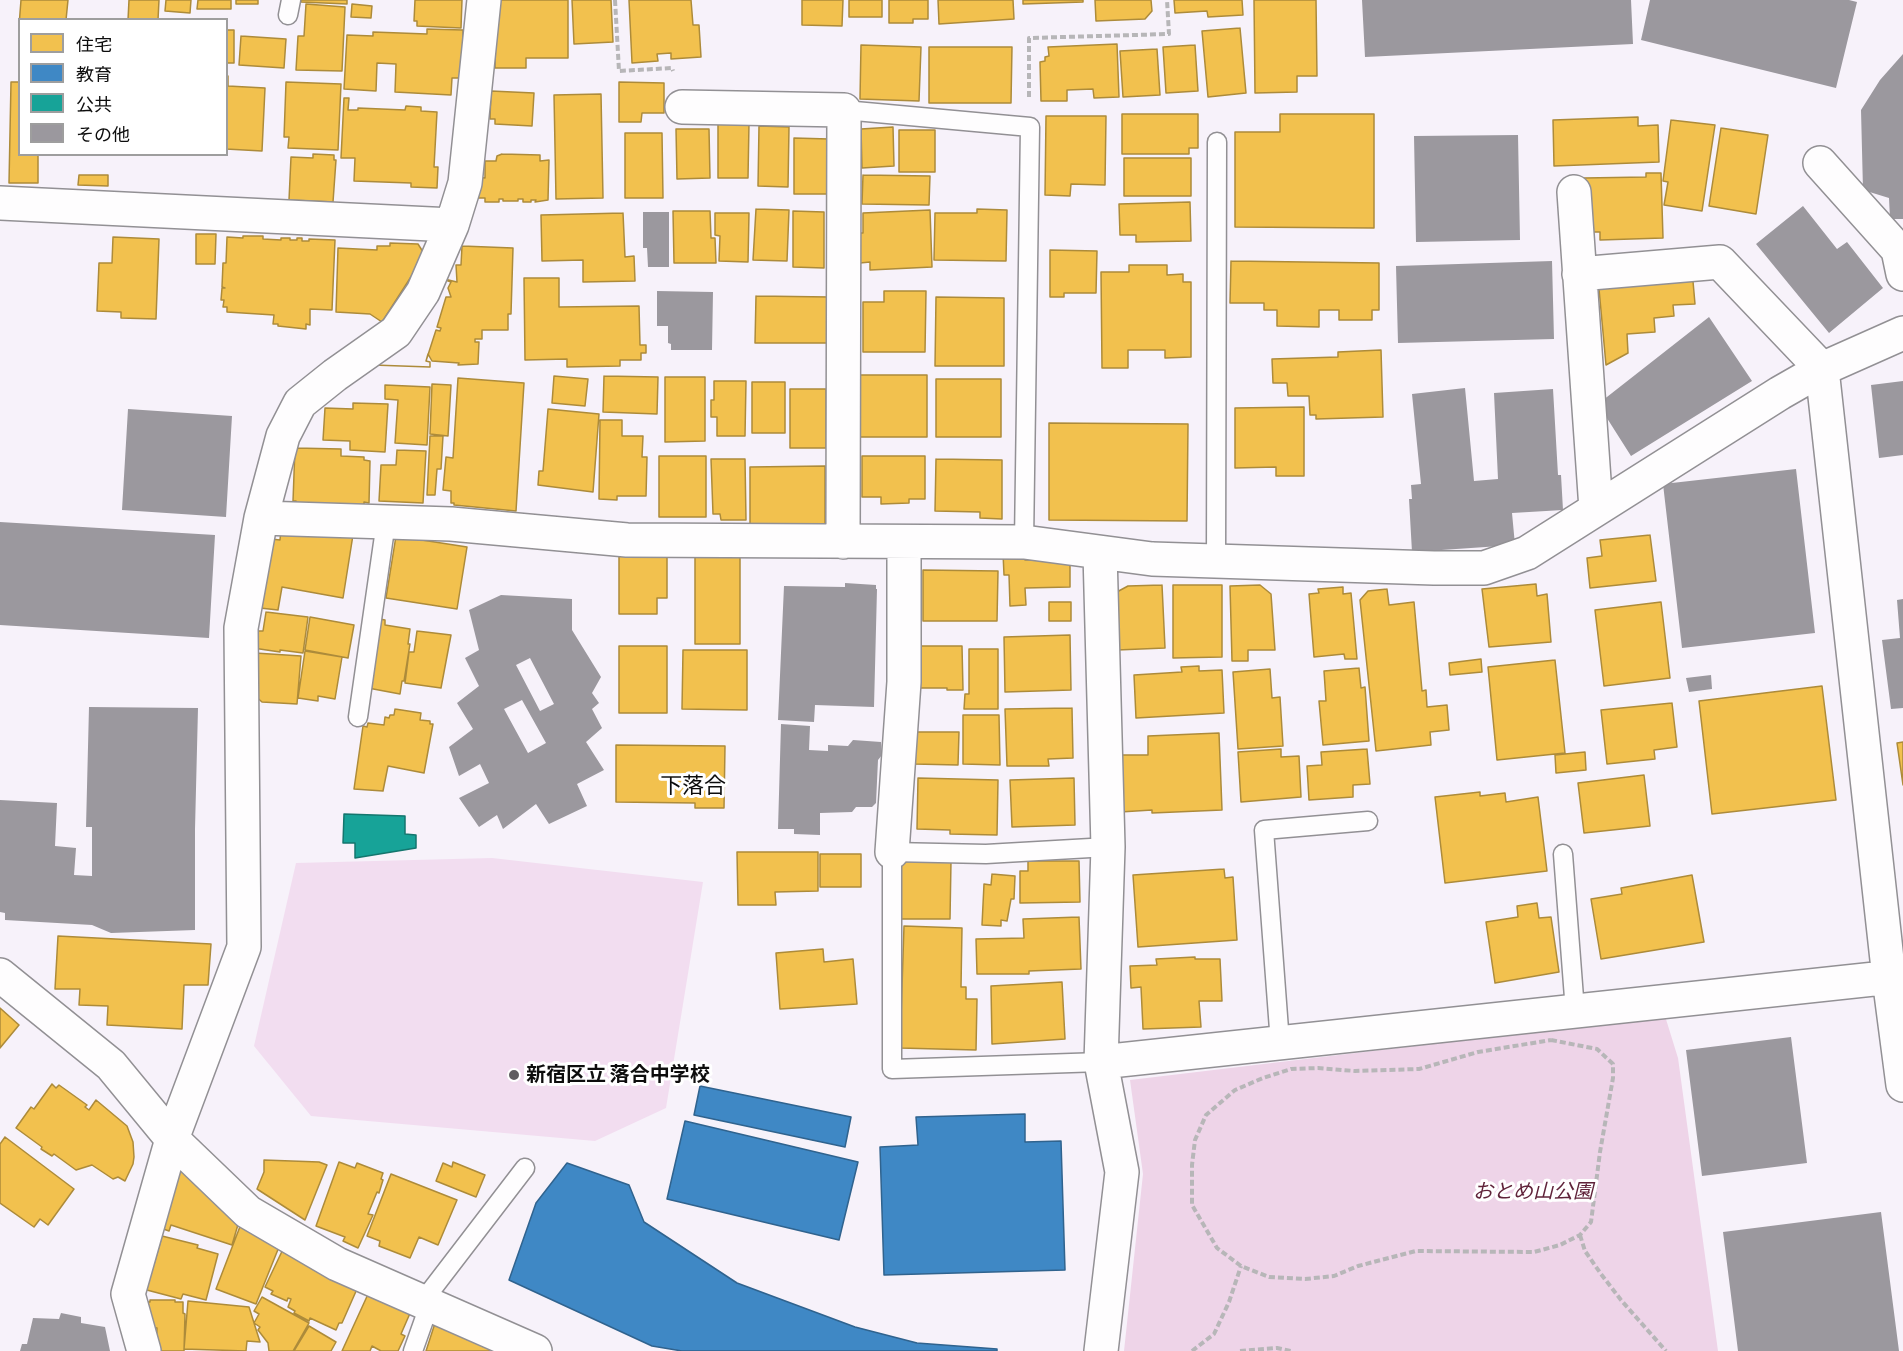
<!DOCTYPE html>
<html>
<head>
<meta charset="utf-8">
<style>
	body { margin:0 }
	#map { position:relative; width:1903px; height:1351px; overflow:hidden; background:#f7f2fa; font-family:"Crimson Pro","Noto Sans JP",serif }
	canvas { display:block }
	.legend { position:absolute; left:18px; top:18px; width:210px; height:138px; box-sizing:border-box; background:#fff; border:2px solid #9e9e9e; margin:0; padding:8px 10px; list-style:none; font-size:18px; color:#0d0d0d }
	.legend li { display:flex; align-items:center; gap:12px; height:30px }
	.legend b { width:30px; border:2px solid #9e9e9e }
</style>
</head>
<body>
<div id="map">
<canvas width="1903" height="1351"></canvas>
<ul class="legend">
<li><b style="height:16px;background:#f2c14e"></b>住宅</li>
<li><b style="height:16px;background:#3f88c5"></b>教育</li>
<li><b style="height:16px;background:#17a398"></b>公共</li>
<li><b style="height:16px;background:#9b989e"></b>その他</li>
</ul>
</div>
<script>
const g = document.querySelector('canvas').getContext('2d');
g.lineJoin = 'round';
function fillPath(path, color) { g.fillStyle = color; g.fill(path, 'evenodd'); }
const toPath = rows => new Path2D(rows.map(r => 'M' + r).join(''));
function trace(path, color, width, dash) { g.strokeStyle = color; g.lineWidth = width; g.lineCap = dash ? 'butt' : 'round'; g.setLineDash(dash || []); g.stroke(path); }
function drawText(font, color, halo, rows, align = 'center') {
  g.font = font + ' "Crimson Pro","Noto Sans JP",serif'; g.lineWidth = 6; g.setLineDash([]); g.textBaseline = 'middle'; g.strokeStyle = halo; g.fillStyle = color; for (const [text, x, y, turn = 0] of rows) {
    g.save(); g.translate(x, y); g.rotate((+turn || 0) * Math.PI / 180); g.textAlign = isNaN(turn) ? turn : align; if (halo) g.strokeText(text, 0, 0); g.fillText(text, 0, 0); g.restore();
  }
}
fillPath(toPath([
	[1665,1016,1678,1058,1718,1351,1124,1351,1143,1174,1130,1080]
]), '#eed4e8');
fillPath(toPath([
	[492,858,703,882,666,1108,595,1141,311,1116,254,1046,296,863]
]), '#f2ddf0');
const homes = toPath([
	[21,0,68,0,66,20,20,20,19,26,21,0],
	[129,0,159,0,158,20,128,20,129,0],
	[166,0,191,0,190,13,165,11,166,0],
	[198,0,231,0,231,9,197,9,198,0],
	[236,0,258,0,258,4,236,4,236,0],
	[301,0,347,0,347,4,301,2,301,0],
	[415,0,462,0,461,28,417,26,417,21,414,21,415,0],
	[496,0,568,0,568,58,526,58,526,68,495,68,496,0],
	[572,0,611,0,613,42,574,44,572,0],
	[629,0,691,0,693,25,699,25,701,57,671,59,671,53,657,54,658,61,632,63,629,0],
	[802,0,843,0,842,26,802,25,802,0],
	[849,0,882,0,882,17,849,17,849,0],
	[889,0,928,0,928,19,913,19,913,23,889,23,889,0],
	[938,0,1013,0,1014,19,939,24,938,0],
	[1023,0,1083,0,1083,2,1023,4,1023,0],
	[1095,0,1151,0,1152,11,1145,19,1096,21,1095,0],
	[1174,0,1242,0,1243,15,1208,17,1207,11,1175,13,1174,0],
	[1254,0,1316,0,1317,76,1297,76,1297,92,1255,93,1254,0],
	[306,4,345,7,342,71,296,70,298,36,304,36,306,4],
	[352,4,372,6,371,18,351,17,352,4],
	[1240,28,1246,93,1208,97,1202,31,1240,28],
	[427,29,463,30,462,78,452,78,451,95,395,92,396,64,377,63,376,91,344,89,347,35,373,36,373,32,427,34,427,29],
	[226,30,234,30,234,63,226,63,226,30],
	[241,36,286,39,284,68,239,65,241,36],
	[1117,44,1119,97,1094,98,1093,89,1067,90,1067,101,1041,101,1040,62,1045,61,1045,57,1049,56,1048,47,1117,44],
	[861,45,921,47,919,101,860,99,861,45],
	[1195,45,1198,91,1166,93,1163,47,1195,45],
	[929,47,1012,47,1011,103,929,103,929,47],
	[1157,49,1160,95,1123,97,1120,51,1157,49],
	[226,76,228,76,228,86,265,88,262,151,226,149,226,76],
	[11,82,20,82,20,154,38,154,38,183,9,183,11,82],
	[286,82,341,84,338,150,288,148,289,137,284,137,286,82],
	[619,82,664,83,664,113,642,113,641,122,619,122,619,82],
	[491,91,534,93,532,126,495,124,495,119,490,119,491,91],
	[601,94,603,198,556,199,554,95,601,94],
	[344,98,349,98,348,110,358,110,358,108,405,110,406,106,421,107,421,111,437,112,434,167,438,167,437,188,411,187,411,183,354,181,355,158,341,158,344,98],
	[1122,114,1198,114,1198,148,1189,148,1189,154,1122,154,1122,114],
	[1280,114,1374,114,1374,228,1235,227,1235,132,1280,132,1280,114],
	[1046,116,1106,116,1105,185,1071,184,1070,196,1045,195,1046,116],
	[1638,117,1638,126,1658,125,1659,162,1554,166,1553,120,1638,117],
	[1671,120,1715,125,1702,211,1664,205,1668,182,1663,181,1671,120],
	[718,123,749,123,748,178,718,178,718,123],
	[759,126,789,127,788,187,758,186,759,126],
	[893,127,894,166,862,168,861,129,893,127],
	[1721,128,1768,135,1756,214,1709,206,1721,128],
	[676,129,709,129,710,178,677,179,676,129],
	[899,130,935,130,935,172,899,172,899,130],
	[625,133,662,133,663,198,625,198,625,133],
	[794,138,829,139,828,194,794,194,794,138],
	[313,154,334,155,334,160,336,160,333,202,289,200,291,157,313,158,313,154],
	[502,154,540,155,540,161,549,160,548,200,535,202,536,200,531,200,531,202,523,202,523,199,518,199,518,201,503,201,503,199,499,199,499,202,485,202,485,198,476,198,477,177,485,178,485,161,496,161,497,156,502,154],
	[1124,158,1191,158,1191,196,1124,196,1124,158],
	[1646,173,1661,173,1663,238,1600,240,1600,232,1592,232,1585,215,1584,178,1646,177,1646,173],
	[79,175,108,175,108,186,78,185,79,175],
	[863,175,930,176,929,205,862,204,863,175],
	[1190,202,1191,241,1136,242,1136,235,1120,235,1119,204,1190,202],
	[756,209,789,210,787,261,753,260,756,209],
	[977,209,1007,210,1006,261,934,260,935,213,977,213,977,209],
	[930,210,932,267,870,270,870,262,860,263,858,233,863,233,863,213,930,210],
	[673,211,710,211,711,238,715,238,716,263,674,263,673,211],
	[793,211,824,212,824,268,793,267,793,211],
	[623,213,625,257,634,256,635,281,583,282,583,260,542,261,541,215,623,213],
	[715,213,749,213,748,262,719,261,720,236,715,235,715,213],
	[196,234,216,234,215,264,196,264,196,234],
	[243,236,263,236,263,239,281,240,281,238,290,238,290,240,297,240,297,238,302,238,302,241,309,241,309,239,335,240,332,310,310,309,310,325,306,324,306,329,278,326,278,324,273,324,274,315,227,312,227,307,223,307,224,300,221,300,222,288,225,288,222,287,223,263,226,263,227,237,243,238,243,236],
	[113,237,159,239,156,319,121,318,121,312,97,311,99,263,112,263,113,237],
	[390,243,418,244,425,255,382,322,370,314,336,312,338,248,377,250,377,246,390,246,390,243],
	[462,246,513,248,511,314,508,314,508,330,482,330,482,339,475,339,475,342,479,342,478,364,458,365,459,363,432,361,428,354,426,361,430,362,430,367,373,365,440,278,457,282,456,265,461,265,462,246],
	[1050,250,1097,251,1096,293,1064,293,1064,297,1050,297,1050,250],
	[1231,261,1379,263,1379,310,1372,310,1372,320,1339,320,1339,310,1319,310,1319,327,1277,326,1277,310,1264,310,1264,303,1230,303,1231,261],
	[1129,265,1167,265,1167,275,1183,274,1183,282,1191,282,1191,357,1165,358,1165,350,1128,350,1128,368,1102,368,1101,272,1129,272,1129,265],
	[1692,270,1695,304,1673,305,1674,316,1654,318,1655,332,1627,334,1628,353,1606,365,1598,278,1692,270],
	[440,278,451,282,448,288,451,297,446,297,437,327,441,328,440,331,436,330,426,361,430,362,430,367,373,365,440,278],
	[524,278,559,278,559,307,639,306,640,345,646,345,646,353,641,353,641,360,620,360,620,366,567,367,567,359,525,360,524,278],
	[884,291,926,291,925,352,863,352,863,302,884,302,884,291],
	[756,296,830,297,829,343,755,343,756,296],
	[936,297,1004,298,1004,366,935,366,936,297],
	[1381,350,1383,417,1316,419,1316,415,1310,415,1309,396,1288,396,1287,383,1273,383,1272,359,1338,357,1338,352,1381,350],
	[860,375,927,375,927,437,860,437,860,375],
	[554,376,588,379,585,406,552,403,554,376],
	[604,376,658,377,657,414,603,412,604,376],
	[665,377,705,377,705,441,665,442,665,377],
	[458,378,524,383,516,511,454,505,454,503,451,503,451,491,443,490,446,457,453,458,458,378],
	[936,379,1001,379,1001,437,936,437,936,379],
	[714,381,746,381,745,436,717,436,717,417,711,417,711,400,714,400,714,381],
	[752,382,785,382,785,433,752,433,752,382],
	[432,384,451,385,448,436,430,434,432,384],
	[385,385,430,387,427,445,395,443,398,400,385,399,385,385],
	[790,389,826,389,826,448,790,448,790,389],
	[353,403,388,404,385,452,350,450,350,441,323,440,325,408,353,409,353,403],
	[1304,407,1304,476,1276,476,1276,467,1235,468,1235,408,1304,407],
	[548,409,599,414,593,492,538,485,539,471,543,471,548,409],
	[600,420,622,420,622,436,643,436,642,457,647,457,646,496,617,496,617,500,599,499,600,420],
	[1049,423,1188,424,1187,521,1049,520,1049,423],
	[430,436,443,436,441,469,437,469,435,495,427,495,430,436],
	[295,448,341,449,341,456,364,457,364,460,370,461,369,503,364,502,364,505,296,503,296,501,293,501,295,448],
	[397,450,426,451,423,503,379,501,381,465,396,465,397,450],
	[659,456,706,456,706,517,659,517,659,456],
	[862,456,925,456,925,499,909,499,909,503,881,504,881,497,862,497,862,456],
	[711,459,745,459,746,520,721,520,720,514,713,514,711,459],
	[936,459,1002,460,1002,519,980,518,980,512,935,511,936,459],
	[825,466,825,524,750,524,750,467,825,466],
	[281,529,353,535,343,598,282,587,278,610,260,608,271,539,280,540,281,529],
	[1650,535,1656,581,1590,588,1587,558,1602,556,1600,540,1650,535],
	[396,536,467,547,457,609,386,598,396,536],
	[1025,552,1025,560,1070,559,1070,587,1025,588,1026,605,1010,606,1009,575,1004,575,1003,553,1025,552],
	[619,553,667,553,667,598,657,598,657,614,619,614,619,553],
	[695,556,740,556,740,644,695,644,695,556],
	[923,570,998,571,997,621,923,621,923,570],
	[1536,584,1537,596,1547,594,1551,642,1489,647,1482,589,1536,584],
	[1162,585,1165,648,1117,650,1115,593,1128,586,1162,585],
	[1173,585,1222,585,1222,657,1173,658,1173,585],
	[1260,585,1271,594,1275,650,1248,650,1248,661,1232,661,1230,586,1260,585],
	[1343,587,1343,594,1351,593,1357,659,1345,659,1344,654,1314,657,1309,594,1319,593,1318,589,1343,587],
	[1387,589,1389,605,1414,602,1422,691,1426,690,1427,707,1447,705,1449,730,1430,732,1431,745,1376,751,1360,600,1368,591,1387,589],
	[1049,602,1071,602,1071,621,1049,621,1049,602],
	[1661,602,1670,678,1604,686,1595,610,1661,602],
	[266,612,308,617,303,653,280,650,280,652,253,648,255,631,263,631,266,612],
	[310,617,354,625,348,658,305,650,310,617],
	[375,618,385,620,385,625,410,629,408,644,410,644,404,681,402,681,400,694,368,688,375,618],
	[417,631,451,635,441,688,405,683,409,652,414,652,417,631],
	[1070,635,1071,690,1005,692,1004,637,1070,635],
	[619,646,667,646,667,713,619,713,619,646],
	[914,646,962,646,963,690,947,690,947,688,914,688,914,646],
	[969,649,998,649,998,709,964,709,965,694,969,694,969,649],
	[683,650,747,650,747,710,682,709,683,650],
	[305,651,342,657,335,699,318,696,318,701,298,698,305,651],
	[255,653,301,656,297,704,262,702,253,694,255,653],
	[1481,659,1482,672,1450,675,1449,663,1481,659],
	[1555,660,1565,753,1497,760,1488,667,1555,660],
	[1199,666,1199,671,1222,670,1224,713,1136,718,1134,675,1182,672,1181,667,1199,666],
	[1359,668,1361,688,1365,687,1369,741,1323,745,1319,701,1326,701,1324,671,1359,668],
	[1270,669,1272,698,1280,697,1283,746,1238,749,1233,672,1270,669],
	[1822,686,1836,800,1712,814,1699,701,1822,686],
	[1672,703,1677,747,1654,750,1655,759,1607,764,1601,710,1672,703],
	[1072,708,1073,758,1048,759,1049,766,1007,766,1005,709,1072,708],
	[395,709,421,713,420,720,430,721,430,724,433,724,424,773,388,766,383,791,354,789,363,726,367,727,368,723,384,725,385,717,389,718,390,715,394,715,395,709],
	[963,715,999,715,1000,765,963,764,963,715],
	[914,732,959,732,958,765,914,764,914,732],
	[1219,733,1222,810,1152,813,1152,810,1120,812,1118,755,1148,755,1148,736,1219,733],
	[1903,742,1903,785,1897,743,1903,742],
	[616,745,725,746,724,808,695,808,695,803,616,802,616,745],
	[1281,749,1281,757,1299,756,1301,797,1241,802,1238,752,1281,749],
	[1367,749,1370,784,1353,785,1353,797,1309,800,1307,766,1322,765,1321,752,1367,749],
	[1585,752,1586,770,1556,773,1555,755,1585,752],
	[1644,775,1650,826,1584,833,1578,783,1644,775],
	[918,778,998,780,997,835,950,834,950,830,917,829,918,778],
	[1074,778,1075,825,1012,827,1010,780,1074,778],
	[1480,792,1480,796,1505,793,1506,802,1538,797,1547,871,1445,883,1435,797,1480,792],
	[737,852,818,852,818,891,775,892,776,905,738,905,737,852],
	[820,854,861,854,861,887,820,887,820,854],
	[901,859,951,861,950,919,900,919,901,859],
	[1028,861,1079,861,1080,902,1020,903,1020,871,1028,871,1028,861],
	[1224,869,1225,878,1233,877,1237,940,1138,947,1133,875,1224,869],
	[992,874,1015,876,1014,899,1011,899,1007,921,1001,920,1001,926,982,925,984,884,991,885,992,874],
	[1692,875,1704,942,1601,959,1591,899,1622,894,1621,888,1692,875],
	[1537,903,1539,918,1551,917,1559,972,1495,983,1486,922,1518,917,1517,906,1537,903],
	[1079,917,1081,969,1029,971,1029,974,977,974,976,939,1024,938,1023,919,1079,917],
	[904,926,962,928,961,987,966,987,966,999,977,999,976,1050,900,1048,904,926],
	[58,936,211,944,208,985,184,985,182,1029,107,1025,108,1006,79,1005,80,989,55,989,58,936],
	[823,949,824,962,853,959,857,1004,780,1009,776,953,823,949],
	[1195,957,1195,959,1220,959,1222,1001,1199,1001,1201,1027,1143,1029,1141,987,1131,988,1130,966,1157,965,1156,959,1195,957],
	[1062,982,1065,1039,992,1044,991,986,1062,982],
	[0,1008,19,1025,0,1048,0,1008],
	[52,1084,56,1088,59,1085,87,1105,85,1107,89,1110,96,1100,127,1126,133,1142,134,1157,133,1164,125,1181,118,1177,113,1179,92,1165,76,1170,54,1154,52,1156,41,1149,42,1147,16,1128,31,1107,34,1109,52,1084],
	[5,1137,74,1189,48,1225,40,1219,34,1227,0,1203,0,1144,5,1137],
	[264,1160,319,1162,327,1165,305,1220,257,1189,264,1172,264,1160],
	[339,1162,355,1168,357,1163,383,1173,381,1179,383,1180,379,1193,377,1192,368,1214,373,1215,358,1248,343,1241,345,1237,316,1226,339,1162],
	[453,1162,485,1175,476,1197,436,1181,443,1163,452,1167,453,1162],
	[172,1169,195,1176,242,1211,232,1245,171,1225,169,1231,155,1226,172,1169],
	[391,1174,457,1200,438,1245,419,1237,410,1258,379,1246,380,1241,367,1236,391,1174],
	[241,1224,283,1237,256,1304,216,1289,241,1224],
	[162,1236,198,1245,197,1248,218,1254,206,1300,183,1294,181,1299,143,1289,150,1263,154,1264,162,1236],
	[285,1245,357,1289,342,1323,339,1323,336,1330,310,1318,309,1321,294,1313,295,1311,288,1307,291,1299,288,1298,287,1301,271,1294,273,1291,265,1287,285,1245],
	[369,1292,411,1311,401,1334,405,1336,398,1351,381,1351,372,1346,370,1351,342,1351,369,1292],
	[262,1297,309,1323,293,1351,269,1351,268,1343,258,1330,260,1327,254,1323,259,1314,254,1311,262,1297],
	[150,1300,175,1300,175,1302,183,1302,183,1313,185,1314,184,1351,156,1351,157,1328,148,1327,143,1302,150,1302,150,1300],
	[188,1301,249,1307,260,1342,247,1341,246,1351,184,1349,188,1301],
	[437,1317,494,1336,489,1351,426,1351,437,1317],
	[309,1326,336,1342,331,1351,294,1351,309,1326]
]);
fillPath(homes, '#f2c14e');
trace(homes, '#ad8b3a', 1.5);
const schools = toPath([
	[700,1086,851,1117,845,1147,694,1115,700,1086],
	[1025,1114,1025,1142,1061,1141,1065,1270,884,1275,880,1147,918,1145,916,1117,1025,1114],
	[685,1121,858,1162,839,1240,667,1199,685,1121],
	[567,1163,629,1185,644,1222,737,1283,855,1327,917,1343,997,1349,997,1351,682,1351,652,1346,509,1280,536,1203,567,1163]
]);
fillPath(schools, '#3f88c5');
trace(schools, '#30638e', 1.5);
const public = toPath([
	[344,814,405,816,405,834,416,835,416,848,355,858,355,843,343,843,344,814]
]);
fillPath(public, '#17a398');
trace(public, '#14766e', 1.5);
fillPath(toPath([
	[1362,0,1631,0,1633,44,1365,57],
	[1650,0,1849,0,1857,2,1836,88,1641,40],
	[1903,54,1903,219,1890,219,1889,198,1863,190,1861,110,1880,80],
	[1518,135,1520,240,1416,242,1414,136],
	[1803,206,1837,249,1847,242,1883,288,1829,333,1756,244],
	[643,212,669,212,669,267,648,267,647,248,643,248],
	[1552,261,1554,339,1398,343,1396,266],
	[657,291,713,292,712,350,671,350,671,344,668,343,668,326,657,326],
	[1709,317,1752,381,1631,456,1598,404],
	[1903,381,1903,455,1879,458,1871,385],
	[1465,388,1474,481,1498,479,1494,393,1553,389,1558,475,1561,475,1563,510,1512,513,1515,545,1412,552,1409,499,1412,499,1411,485,1421,484,1412,394],
	[128,409,232,416,226,517,122,510],
	[1796,469,1815,633,1682,648,1663,484],
	[0,522,215,535,209,638,0,625],
	[845,583,876,585,876,589,877,589,874,707,815,705,814,722,778,720,784,586,845,587],
	[501,595,572,599,572,630,601,677,592,693,599,703,592,709,602,728,586,742,604,770,577,784,587,806,549,824,536,804,503,829,497,815,479,827,459,798,489,783,480,764,459,776,449,747,473,729,457,703,479,686,465,658,479,650,469,610],
	[530,658,554,704,540,711,516,665],
	[522,700,546,743,528,753,504,709],
	[1903,599,1903,708,1891,709,1882,640,1900,638,1897,600],
	[1711,675,1712,689,1689,692,1686,678],
	[89,707,198,708,195,829,195,930,111,933,92,925,5,920,5,913,0,912,0,800,57,803,55,846,76,848,74,875,92,876,92,827,86,827],
	[781,724,810,726,809,750,828,751,828,745,848,746,853,740,881,742,882,755,878,760,876,803,872,807,856,807,852,812,820,813,820,835,794,834,794,829,778,829],
	[1791,1037,1807,1163,1702,1176,1686,1050],
	[1881,1212,1899,1351,1738,1351,1723,1232],
	[61,1313,81,1317,81,1323,105,1327,110,1351,20,1351,22,1344,27,1344,33,1318,59,1319]
]), '#9b989e');
const service = toPath([
	[288,15,291,0],
	[844,110,1030,127,1024,542],
	[1216,562,1217,142],
	[358,717,386,522],
	[1563,854,1575,1011],
	[1280,1043,1264,830,1368,821],
	[1101,1062,892,1069,892,852,986,854,1108,847],
	[423,1301,525,1168],
	[413,1351,430,1303]
]);
const minor = toPath([
	[682,107,844,110,843,542],
	[1820,163,1898,250,1903,274],
	[1574,192,1596,509],
	[0,203,452,225],
	[1579,274,1720,262,1822,369,1889,978,1903,1085],
	[261,518,451,524,627,540,1024,542,1152,559,1434,568,1484,568,1527,553,1780,393,1822,369,1903,333],
	[1100,553,1108,847,1101,1062,1122,1172,1101,1351],
	[892,852,904,682,904,542],
	[0,975,111,1065,172,1139,248,1212,337,1264,535,1351],
	[1101,1062,1903,976],
	[144,1351,128,1294,172,1139,244,947,241,628,261,518,283,436,300,403,335,375,396,332,423,292,452,225,465,183,484,0]
]);
trace(service, '#929094', 21);
trace(minor, '#929094', 36);
trace(toPath([
	[615,0,619,71,672,68,673,71],
	[1029,97,1029,38,1169,34,1167,0],
	[1551,1040,1597,1049,1613,1064,1613,1078,1600,1152,1591,1222,1580,1235,1560,1245,1534,1252,1416,1251,1358,1266,1334,1276,1305,1279,1269,1277,1241,1266,1217,1248,1192,1205,1192,1165,1195,1140,1206,1115,1235,1090,1263,1078,1291,1069,1318,1068,1355,1071,1419,1069,1478,1052,1551,1040],
	[1580,1235,1585,1251,1601,1274,1621,1300,1666,1351],
	[1192,1351,1214,1334,1229,1302,1241,1266],
	[1240,1351,1277,1348,1291,1351]
]), '#b7b6b8', 4, [6, 3]);
trace(service, '#fefdfe', 18);
trace(minor, '#fefdfe', 33);
for (const [x, y, r, color] of [
	[514,1075,6,"#5f5d60"]
]) { const dot = new Path2D(); dot.arc(x, y, r, 0, 2 * Math.PI); g.fillStyle = color; g.fill(dot); trace(dot, '#fff', 2); }
drawText('bold 20px', '#0d0d0d', '#fff', [
	["新宿区立 落合中学校",526,1075]
], 'left');
drawText('italic 20px', '#60233a', '#fff', [
	["おとめ山公園",1533,1192]
]);
drawText('22px', '#0d0d0d', '#fff', [
	["下落合",693,786]
]);
</script>
</body>
</html>
